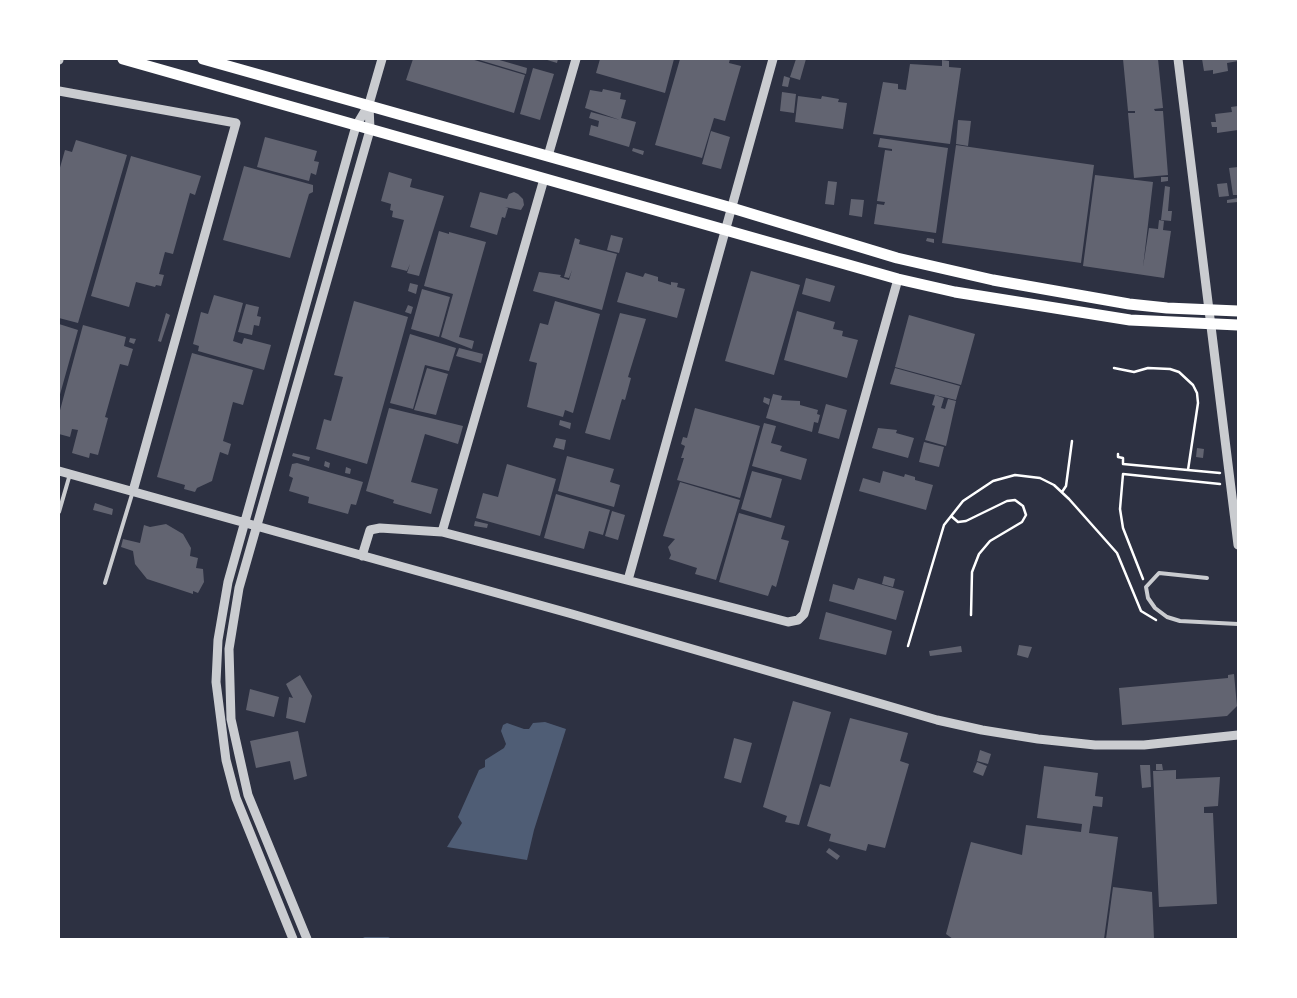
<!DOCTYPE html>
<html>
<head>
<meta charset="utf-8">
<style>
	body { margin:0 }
	#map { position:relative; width:1297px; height:998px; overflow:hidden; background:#2d3142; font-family:Figtree,sans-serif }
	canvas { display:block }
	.frame { position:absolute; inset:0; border:60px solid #fff; pointer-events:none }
</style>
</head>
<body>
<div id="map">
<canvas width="1297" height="998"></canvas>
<div class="frame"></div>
</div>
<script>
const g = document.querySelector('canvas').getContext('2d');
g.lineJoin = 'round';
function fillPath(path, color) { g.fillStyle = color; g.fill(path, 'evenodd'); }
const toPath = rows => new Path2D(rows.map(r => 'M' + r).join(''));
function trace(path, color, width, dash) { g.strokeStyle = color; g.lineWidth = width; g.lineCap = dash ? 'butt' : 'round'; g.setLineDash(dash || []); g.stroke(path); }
fillPath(toPath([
	[545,722,566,729,534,830,527,860,447,847,462,823,458,817,479,770,485,767,485,760,504,748,506,744,501,731,503,725,507,723,524,729,529,729,533,723]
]), '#4f5d75');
trace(toPath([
	[365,939,388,939]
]), '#4f5d75', 4);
fillPath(toPath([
	[413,59,471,59,525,75,514,113,406,80],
	[476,59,496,59,527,68,526,74],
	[544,59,558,59,557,63],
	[600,59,674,59,665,93,596,73],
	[680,59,730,59,729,63,741,66,725,121,714,118,702,158,655,145],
	[796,59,806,59,800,80,790,77],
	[1123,59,1158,59,1163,108,1154,109,1155,111,1163,111,1168,175,1134,178,1128,113,1135,113,1135,111,1128,111],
	[1202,59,1238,59,1238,61,1227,63,1228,71,1213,74,1213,70,1204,71],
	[942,60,949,61,949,67,961,68,950,144,873,134,883,82,898,84,898,89,906,90,910,64,942,66],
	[533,68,554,74,540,120,520,114],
	[784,76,790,78,788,87,782,86],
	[603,89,621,93,620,99,626,100,621,118,636,122,629,147,589,135,591,125,598,127,599,121,589,118,591,112,620,120,585,108,590,90,602,92],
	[782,92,796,94,794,113,780,111],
	[798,96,821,99,822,96,839,99,838,102,847,103,843,129,795,122],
	[1238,106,1238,130,1217,133,1217,127,1212,127,1211,122,1216,122,1215,114,1232,112,1231,107],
	[958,120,971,121,968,146,956,144],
	[711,131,730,137,721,169,702,164],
	[265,137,317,151,314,161,319,162,316,175,311,173,309,181,257,167],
	[880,138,948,148,936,233,874,224,877,204,884,205,885,202,877,201,885,150,892,151,892,149,878,147],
	[76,140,127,155,78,323,59,318,59,171,65,150,72,152],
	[956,145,1094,165,1081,263,942,243],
	[633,148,644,151,643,155,632,151],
	[131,156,201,176,195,195,190,193,173,254,165,252,159,274,164,275,161,286,156,285,155,287,136,282,129,307,91,296],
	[244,166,313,185,313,192,309,194,290,258,223,240],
	[1238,167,1238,195,1233,195,1229,168],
	[389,172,412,179,410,187,444,196,419,276,407,273,410,264,407,271,391,267,404,220,392,217,393,211,390,210,391,204,381,201],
	[1095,175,1153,182,1143,267,1149,228,1158,229,1159,220,1164,221,1163,230,1171,231,1164,278,1083,266],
	[1161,177,1168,177,1168,181,1161,182],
	[828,181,837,182,834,205,825,204],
	[1227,183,1229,196,1219,197,1217,184],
	[1165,186,1170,187,1168,211,1172,211,1171,221,1161,220],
	[480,192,507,199,509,194,514,192,518,194,523,199,524,205,521,210,505,207,508,208,505,218,502,217,497,235,470,227],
	[1238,198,1238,202,1227,203,1227,200],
	[851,199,864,200,862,217,849,215],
	[439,231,449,234,449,232,486,242,459,337,474,341,472,349,441,337,453,294,424,286],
	[611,235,623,238,619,253,607,250],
	[575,238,580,240,579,244,617,254,602,310,533,291,539,272,561,275,560,277,569,280,572,270,569,278,564,277],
	[927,238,934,239,934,243,926,241],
	[751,271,800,285,774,375,725,361],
	[626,272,643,277,645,273,658,277,658,281,671,285,671,282,678,283,677,287,685,289,677,318,617,302],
	[806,278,835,286,830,302,802,294],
	[410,283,418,285,416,294,408,291],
	[422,289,450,297,439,337,411,329],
	[214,295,243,303,233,341,242,344,244,338,271,345,264,370,198,351,199,346,193,344,201,312,208,314],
	[354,301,408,317,367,464,316,449,324,419,331,421,343,377,334,375],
	[555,301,600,314,573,413,565,410,563,417,527,407,537,363,529,361,540,323,548,325],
	[246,304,259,307,257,316,261,317,259,326,254,325,252,335,238,332],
	[408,305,413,307,411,314,405,312],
	[797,311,835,322,833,329,843,331,842,336,858,340,847,378,784,360],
	[166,313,170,315,161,342,158,341],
	[620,313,646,319,628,377,631,378,625,400,622,399,610,440,585,433],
	[909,315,975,334,961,385,895,367],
	[59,324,78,330,59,398],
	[83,325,126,337,124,346,133,349,128,366,120,364,105,417,108,418,98,455,90,453,89,458,72,453,78,430,72,429,70,437,59,434,59,414],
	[410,334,456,348,449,371,425,365,413,409,390,403],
	[130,338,136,339,134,344,129,342],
	[459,348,483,354,481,363,456,356],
	[192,353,253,370,243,405,233,402,223,441,231,444,228,455,220,452,212,481,197,488,195,492,184,489,185,485,157,477],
	[427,368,448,374,436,415,414,410],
	[895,368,960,386,956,400,890,384],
	[773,394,782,396,781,400,800,401,800,405,818,410,817,414,820,415,818,423,814,422,812,432,766,418],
	[935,395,944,398,941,408,945,409,948,399,956,401,946,446,925,440,935,406,932,405],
	[764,397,770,399,769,405,763,402],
	[826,404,847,410,839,439,818,433],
	[389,408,463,426,458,444,425,434,411,482,438,489,431,514,393,503,394,500,366,491],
	[695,408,760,426,740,498,677,480,684,458,681,458,685,446,681,444,683,437,687,438],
	[560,420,571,423,570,429,559,425],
	[764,423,776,426,771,443,782,446,780,451,807,459,801,480,752,466],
	[878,428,897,430,896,433,914,438,908,458,872,448],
	[556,438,566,440,564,450,553,447],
	[924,442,944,447,939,467,919,462],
	[1197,448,1204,449,1203,458,1196,457],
	[293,453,310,457,309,461,292,456],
	[567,456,614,469,610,482,620,485,614,507,558,491],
	[325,461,330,463,329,468,324,466],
	[297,463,363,482,356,505,351,504,348,514,308,503,309,497,289,491,293,478,289,476,292,464],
	[507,464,556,479,540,536,476,518,483,493,498,497],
	[346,467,351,469,350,474,345,473],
	[752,471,782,479,771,518,741,509],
	[883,471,904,477,905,474,915,477,915,480,933,485,926,510,859,491,863,478,880,483],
	[680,482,740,500,716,580,695,574,697,568,669,559,671,555,668,547,675,539,663,536],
	[556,494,610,510,603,535,589,531,584,549,544,538],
	[95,503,113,509,112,515,93,510],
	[612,511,625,515,618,540,605,536],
	[739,513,785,526,781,539,789,541,776,587,772,585,768,596,719,582],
	[475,521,488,524,487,528,474,526],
	[166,524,183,534,191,548,190,556,198,558,196,568,203,569,204,582,198,593,193,591,193,594,147,579,135,564,133,551,121,547,123,539,140,543,144,525,150,527],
	[884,576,895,579,893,587,882,584],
	[858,578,904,591,896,620,829,601,833,584,854,590],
	[826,612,892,631,886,655,819,639],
	[1019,645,1032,647,1028,658,1017,655],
	[961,646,962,652,930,656,929,651],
	[1234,674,1237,706,1227,716,1122,725,1119,688,1228,678,1228,675],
	[300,675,312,696,305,723,286,718,289,697,293,698,286,684],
	[250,689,279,697,274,717,246,710],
	[793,701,831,712,799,825,785,822,787,816,763,807],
	[850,718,908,733,900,761,909,764,885,848,868,844,866,851,829,841,831,834,807,826,820,784,830,787],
	[298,731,307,776,294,780,290,761,256,768,250,741],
	[734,738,752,743,741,783,724,778],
	[980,750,991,754,988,764,977,761],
	[977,762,987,766,983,776,973,772],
	[1156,764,1162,764,1163,770,1156,770],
	[1140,765,1150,765,1151,787,1142,788],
	[1044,766,1098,773,1095,796,1103,797,1102,807,1093,806,1089,833,1118,837,1104,939,953,939,946,934,971,842,1022,855,1026,825,1081,832,1082,824,1037,818],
	[1176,770,1176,779,1220,777,1218,806,1204,807,1204,813,1213,813,1217,904,1159,907,1153,771],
	[829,848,840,856,837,860,826,852],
	[1113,887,1152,892,1154,939,1106,939]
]), '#626471');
trace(toPath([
	[1114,368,1134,372,1148,368,1170,369,1179,372,1193,385,1197,393,1198,403,1188,470],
	[1118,454,1118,457,1123,458,1123,464,1220,473],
	[1062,492,1066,486,1072,441],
	[951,516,958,522,966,521,1007,501,1015,500,1023,506,1026,515,1022,522,990,541,979,554,972,572,971,615],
	[1143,579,1123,528,1120,509,1123,474,1220,484],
	[908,646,944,525,963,501,993,481,1015,475,1040,478,1054,485,1069,499,1117,553,1141,611,1156,620]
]), '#fff', 2.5);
trace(toPath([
	[59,512,70,474],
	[1207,578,1159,573,1146,587,1148,598,1155,608,1167,617,1180,621,1238,624],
	[105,583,133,491]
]), '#caccd0', 4);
trace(toPath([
	[1178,59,1238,545],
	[59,60,59,59],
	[59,91,236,123,133,491],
	[548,156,576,59],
	[59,471,572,614,937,720,982,730,1038,739,1095,745,1144,745,1238,735],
	[442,532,544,179],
	[362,556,370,530,380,528,442,532,788,622,798,620,804,614,898,279],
	[628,580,773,59],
	[293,939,236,798,226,760,216,682,218,640,228,582,350,147,356,126,369,104,382,59],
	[307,939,248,795,231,719,229,649,239,588,370,130,369,105]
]), '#caccd0', 9);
trace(toPath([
	[123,59,898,279,955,292,1130,320,1238,325],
	[203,59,732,208,897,258,993,280,1129,304,1167,308,1238,311]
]), '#fff', 11);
</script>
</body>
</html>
